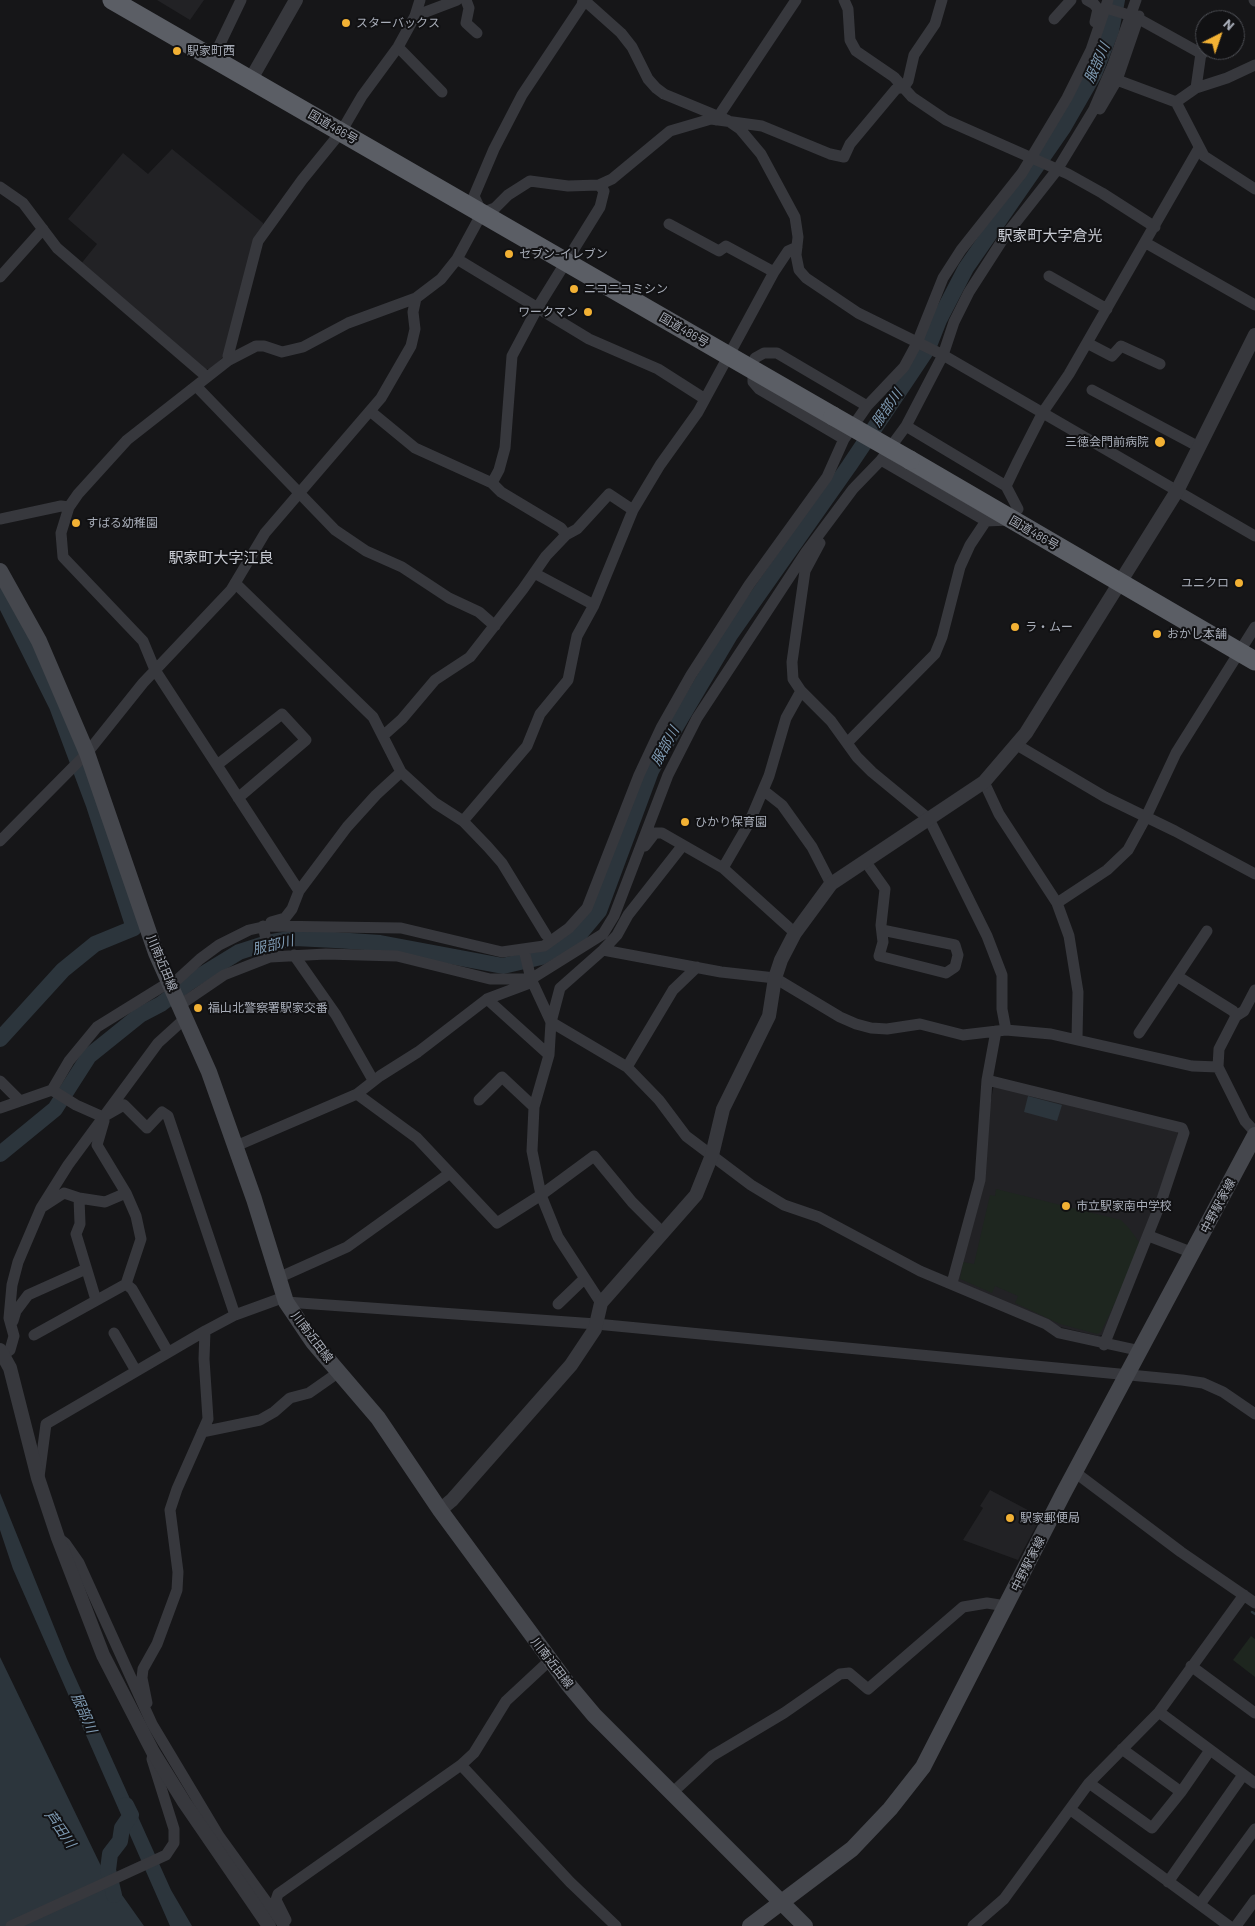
<!DOCTYPE html>
<html>
<head>
<meta charset="utf-8">
<style>
	body { margin:0 }
	#map { position:relative; width:1255px; height:1926px; overflow:hidden; background:#161618; font-family:Barlow,sans-serif }
	canvas { display:block }
	.north { position:absolute; left:1195px; top:10px; width:50px; height:50px; box-sizing:border-box; background:#111113; border:1px solid #4d4f55; border-radius:50%; rotate:41deg; font-size:14px; font-weight:700; line-height:20px; text-align:center; color:#a8adb8 }
	.north::after { content:''; display:block; margin:auto; width:18px; height:22px; background:#f2b134; clip-path:polygon(50% 0,100% 100%,50% 72%,0 100%) }
</style>
</head>
<body>
<div id="map">
<canvas width="1255" height="1926"></canvas>
<div class="north">N</div>
</div>
<script>
const g = document.querySelector('canvas').getContext('2d');
g.lineJoin = 'round';
function fillPath(path, color) { g.fillStyle = color; g.fill(path, 'evenodd'); }
const toPath = rows => new Path2D(rows.map(r => 'M' + r).join(''));
function trace(path, color, width, dash) { g.strokeStyle = color; g.lineWidth = width; g.lineCap = dash ? 'butt' : 'round'; g.setLineDash(dash || []); g.stroke(path); }
function drawText(font, color, halo, rows, align = 'center') {
  g.font = font + ' Barlow,"Noto Sans JP",sans-serif'; g.lineWidth = 4; g.setLineDash([]); g.textBaseline = 'middle'; g.strokeStyle = halo; g.fillStyle = color; for (const [text, x, y, turn = 0] of rows) {
    g.save(); g.translate(x, y); g.rotate((+turn || 0) * Math.PI / 180); g.textAlign = isNaN(turn) ? turn : align; if (halo) g.strokeText(text, 0, 0); g.fillText(text, 0, 0); g.restore();
  }
}
fillPath(toPath([
	[157,0,204,0,190,20],
	[172,149,263,223,263,226,223,357,211,369,204,369,80,265,97,244,68,219,123,153,148,174],
	[994,1084,1177,1132,1180,1137,1130,1280,1102,1335,1098,1336,1060,1327,957,1281],
	[990,1490,1041,1517,1018,1560,963,1540,983,1508,980,1506]
]), '#222225');
fillPath(toPath([
	[996,1189,1121,1220,1128,1227,1142,1246,1101,1332,1097,1334,1060,1324,1015,1303,1018,1296,995,1286,992,1293,960,1279,963,1262,974,1264,990,1195,995,1196],
	[1251,1636,1255,1639,1255,1677,1233,1660]
]), '#1e261f');
fillPath(toPath([
	[1028,1096,1062,1105,1057,1121,1024,1112],
	[0,1493,67,1659,171,1890,192,1926,170,1926,13,1569,0,1530],
	[0,1657,100,1864,144,1926,0,1926]
]), '#2c353c');
trace(toPath([
	[1252,1612,1255,1614]
]), '#2c353c', 2.5);
trace(toPath([
	[0,592,57,706,94,805,134,928,95,944,63,970,0,1039],
	[0,1154,55,1109,89,1056,140,1015,161,1004,190,982,239,952,267,943,295,938,335,940,380,943,503,966,541,957,579,935,599,911,651,771,665,745,730,635,849,466,928,348,939,320,966,268,1063,128,1094,74,1111,31,1117,0],
	[114,1895,108,1870,110,1854,120,1841,122,1828,131,1815,126,1805]
]), '#2c353c', 16);
trace(toPath([
	[466,0,469,8,466,23,477,33],
	[584,0,621,33,632,47,648,79,656,88,664,94,727,120,740,129,761,154,795,217,798,237,796,255,799,270,806,278,858,313,943,355,1255,536],
	[844,0,848,9,850,40,856,51,894,77,912,97,946,120,1068,174,1102,193,1155,227],
	[1087,0,1094,4,1098,9,1095,22],
	[1254,0,1255,1],
	[1106,8,1132,16],
	[415,16,457,0],
	[1054,19,1071,0],
	[1139,19,1202,54],
	[398,47,442,92],
	[218,48,241,0],
	[1117,80,1176,102,1204,156,1255,189],
	[1196,88,1205,25],
	[1176,102,1196,88,1227,78,1255,65],
	[1100,109,1117,80,1139,16],
	[716,120,796,0],
	[0,187,23,203,57,248,207,377],
	[482,213,495,208,508,195,530,181,568,186,599,185,612,179,670,131,711,119,762,126,830,154,844,157,850,144,896,89,904,87,908,81,914,55,935,24,942,0],
	[669,224,719,251,726,246,774,272],
	[1146,243,1255,305],
	[457,259,589,339,658,369,705,399],
	[1049,276,1107,309],
	[0,277,43,229],
	[1087,343,1112,356,1121,346,1160,364],
	[755,358,764,353,777,353,867,406],
	[229,360,228,356,258,241,302,180,341,132,362,96,398,47,415,16,420,0],
	[753,370,753,382,759,389,844,439],
	[197,387,335,530,366,551,402,567,449,598,479,612,495,626],
	[1092,390,1199,447],
	[370,411,415,448,492,483,501,492,561,528,566,535],
	[906,426,1006,486],
	[881,460,986,521],
	[492,483,499,470,505,448,512,356,538,307,600,207,604,191,599,185],
	[1018,509,1006,486,1018,461,1043,412,1069,374,1199,148],
	[0,519,61,506,69,507],
	[820,543,805,571,792,662,793,679,801,691,831,721,857,757,872,772,929,819,987,936,1002,975,1002,1009,1006,1030],
	[534,573,594,605],
	[235,583,373,717,401,772,435,803,463,821,488,847,502,863,546,935],
	[384,735,402,719,435,680,470,657,523,589,546,556,566,535,577,529,609,494,633,510],
	[848,742,935,654,942,637,960,567,970,545,986,521,1009,520],
	[1017,745,1105,797,1175,831,1255,874],
	[217,765,282,714,306,740,238,798],
	[984,782,999,814,1057,903,1069,936,1078,992,1077,1038],
	[763,790,782,805,812,847,831,884],
	[463,821,527,746,540,714,568,680,577,636,594,605,633,510,660,465,698,412,774,272,788,251,797,247],
	[0,841,87,753,143,683,231,590,265,533,381,398,411,346,415,329,413,312,416,298,441,279,457,259,482,213,474,196,494,149,522,95,582,5,583,0],
	[683,845,628,915,617,935,603,950,560,988,551,1022,627,1067,659,1100,686,1136,751,1185,784,1205,819,1217,920,1271,1046,1324,1059,1333,1141,1351],
	[645,846,655,833,662,833,723,868,795,933],
	[865,861,885,889,881,925,883,942,879,956,946,973,955,967,958,955,955,945,882,930],
	[723,868,749,823,769,776,786,718,801,691],
	[299,891,155,670,143,641,63,557,61,533,69,507,78,494,127,440,229,360,256,346,264,346,282,352,303,347,348,323,416,298],
	[1057,903,1107,870,1128,850,1146,817,1176,753,1255,627],
	[271,922,285,918,292,909,299,891,347,827,376,795,401,772],
	[263,926,270,957],
	[524,950,531,979,551,1022,549,1055,534,1107,532,1151,541,1195,558,1237,601,1303],
	[603,950,721,972,775,978,840,1017,856,1024,871,1028,887,1029,920,1024,963,1035,1006,1030,1051,1034,1192,1066,1218,1067],
	[294,955,336,1015,373,1080],
	[1177,976,1233,1011,1236,1016],
	[1255,990,1244,1011,1236,1016,1219,1049,1218,1067,1245,1121,1255,1132],
	[487,999,549,1055],
	[180,1005,224,975,270,957,326,954,397,956,490,979,531,979,603,934,614,916,668,775,697,718,806,552,853,489,881,460,906,426,943,355,954,322,969,292,1005,236,1057,170,1094,109,1112,67,1136,0],
	[1139,1033,1207,931],
	[627,1067,673,990,697,967],
	[987,1080,1182,1128,1184,1133,1161,1202,1104,1345],
	[0,1081,20,1101],
	[52,1090,76,1105,103,1117,124,1105,147,1128,162,1112,168,1116,235,1315],
	[357,1094,417,1138,497,1223,541,1195,594,1156,632,1202,663,1233],
	[479,1100,502,1077,534,1107],
	[0,1108,52,1090,69,1061,97,1027,168,983,177,980,200,959,219,945,249,930,267,926,401,928,502,952,544,946,569,928,587,908,639,775,661,728,691,675,749,585,827,477,844,439,867,406,904,367,917,343,943,278,961,250,1022,173,1067,98,1091,50,1108,0],
	[104,1121,97,1145,126,1193,136,1216,141,1239,126,1284,132,1289,168,1352],
	[236,1146,357,1094,380,1076,418,1052,487,999,527,984,530,980],
	[79,1198,80,1224,76,1234,96,1300],
	[44,1206,64,1193,79,1198,105,1202,126,1193],
	[1149,1236,1193,1253],
	[278,1278,347,1247,450,1173],
	[952,1283,980,1180,987,1080,996,1031],
	[558,1304,584,1279],
	[13,1321,16,1311,28,1295,86,1269],
	[114,1333,136,1371],
	[34,1335,126,1284],
	[3,1355,10,1350,14,1336,9,1318,12,1285,18,1262,41,1208,68,1165,158,1043,180,1023,187,1021],
	[202,1432,260,1420,274,1412,290,1398,309,1393,339,1372],
	[1076,1473,1181,1552,1255,1603],
	[39,1477,46,1424,205,1331,235,1315,279,1299,286,1302,596,1324,1182,1380,1203,1383,1223,1392,1255,1414],
	[60,1539,65,1543,79,1563,152,1724,219,1836,284,1926],
	[1191,1666,1255,1713],
	[147,1703,142,1678,143,1669,157,1644,177,1590,178,1572,170,1510,177,1489,208,1419,204,1359,205,1331],
	[1159,1712,1255,1783],
	[1122,1749,1181,1792],
	[461,1765,570,1882,616,1926],
	[1089,1783,1152,1828,1181,1792,1210,1750],
	[672,1793,712,1756,784,1713,840,1674,849,1673,868,1689,963,1607,987,1603,1006,1606],
	[1071,1810,1229,1926],
	[1168,1882,1243,1775],
	[1200,1904,1255,1829],
	[286,1920,276,1900,278,1894,461,1765,474,1753,506,1701,549,1661],
	[11,1926,166,1855,174,1843,174,1829,152,1759,153,1754],
	[973,1926,1004,1899,1089,1783,1159,1712,1244,1595],
	[1236,1926,1255,1900]
]), '#37383d', 11);
trace(toPath([
	[251,79,296,0],
	[0,1350,10,1368,38,1478,58,1538,103,1655,153,1752,184,1802,269,1926],
	[440,1510,452,1500,571,1365,595,1329,601,1303,696,1195,712,1155,723,1109,769,1016,775,978,781,960,795,933,831,884,984,782,1026,733,1177,491,1255,335]
]), '#37383d', 14);
trace(toPath([
	[0,571,39,641,87,753,156,953,209,1072,254,1199,286,1302,313,1342,378,1418,440,1510,568,1684,594,1715,805,1926],
	[750,1926,852,1849,890,1809,923,1767,1063,1494,1255,1135]
]), '#45474d', 16);
trace(toPath([
	[112,0,833,416],
	[910,460,1255,661]
]), '#5b5e65', 19);
trace(toPath([
	[833,416,910,460]
]), '#5b5e65', 19);
for (const [x, y, r, color] of [
	[346,23,5,"#f2b134"],
	[177,51,5,"#f2b134"],
	[509,254,5,"#f2b134"],
	[574,289,5,"#f2b134"],
	[588,312,5,"#f2b134"],
	[1160,442,6,"#f2b134"],
	[76,523,5,"#f2b134"],
	[1239,583,5,"#f2b134"],
	[1015,627,5,"#f2b134"],
	[1157,634,5,"#f2b134"],
	[685,822,5,"#f2b134"],
	[198,1008,5,"#f2b134"],
	[1066,1206,5,"#f2b134"],
	[1010,1518,5,"#f2b134"]
]) { const dot = new Path2D(); dot.arc(x, y, r, 0, 2 * Math.PI); g.fillStyle = color; g.fill(dot); trace(dot, '#111113', 2); }
drawText('12px', '#a8adb8', '#111113', [
	["スターバックス",356,23],
	["駅家町西",187,51],
	["セブン-イレブン",519,254],
	["ニコニコミシン",584,289],
	["ワークマン",578,312,"right"],
	["三徳会門前病院",1149,442,"right"],
	["すばる幼稚園",86,523],
	["ユニクロ",1229,583,"right"],
	["ラ・ムー",1025,627],
	["おかし本舗",1167,634],
	["ひかり保育園",695,822],
	["福山北警察署駅家交番",208,1008],
	["市立駅家南中学校",1076,1206],
	["駅家郵便局",1020,1518]
], 'left');
drawText('12px', '#a8adb8', '#111113', [
	["国道486号",333,127,30],
	["国道486号",684,330,30],
	["国道486号",1034,533,30],
	["川南近田線",162,963,67],
	["中野駅家線",1218,1206,-62],
	["川南近田線",312,1337,53],
	["中野駅家線",1028,1564,-63],
	["川南近田線",552,1663,52]
]);
drawText('italic 14px', '#7f9bb3', '#111113', [
	["服部川",1097,63,-66],
	["服部川",887,408,-55],
	["服部川",665,746,-61],
	["服部川",273,945,-13],
	["服部川",84,1713,66],
	["芦田川",60,1829,55]
]);
drawText('15px', '#c9ccd4', '#111113', [
	["駅家町大字倉光",1050,236],
	["駅家町大字江良",221,558]
]);
</script>
</body>
</html>
